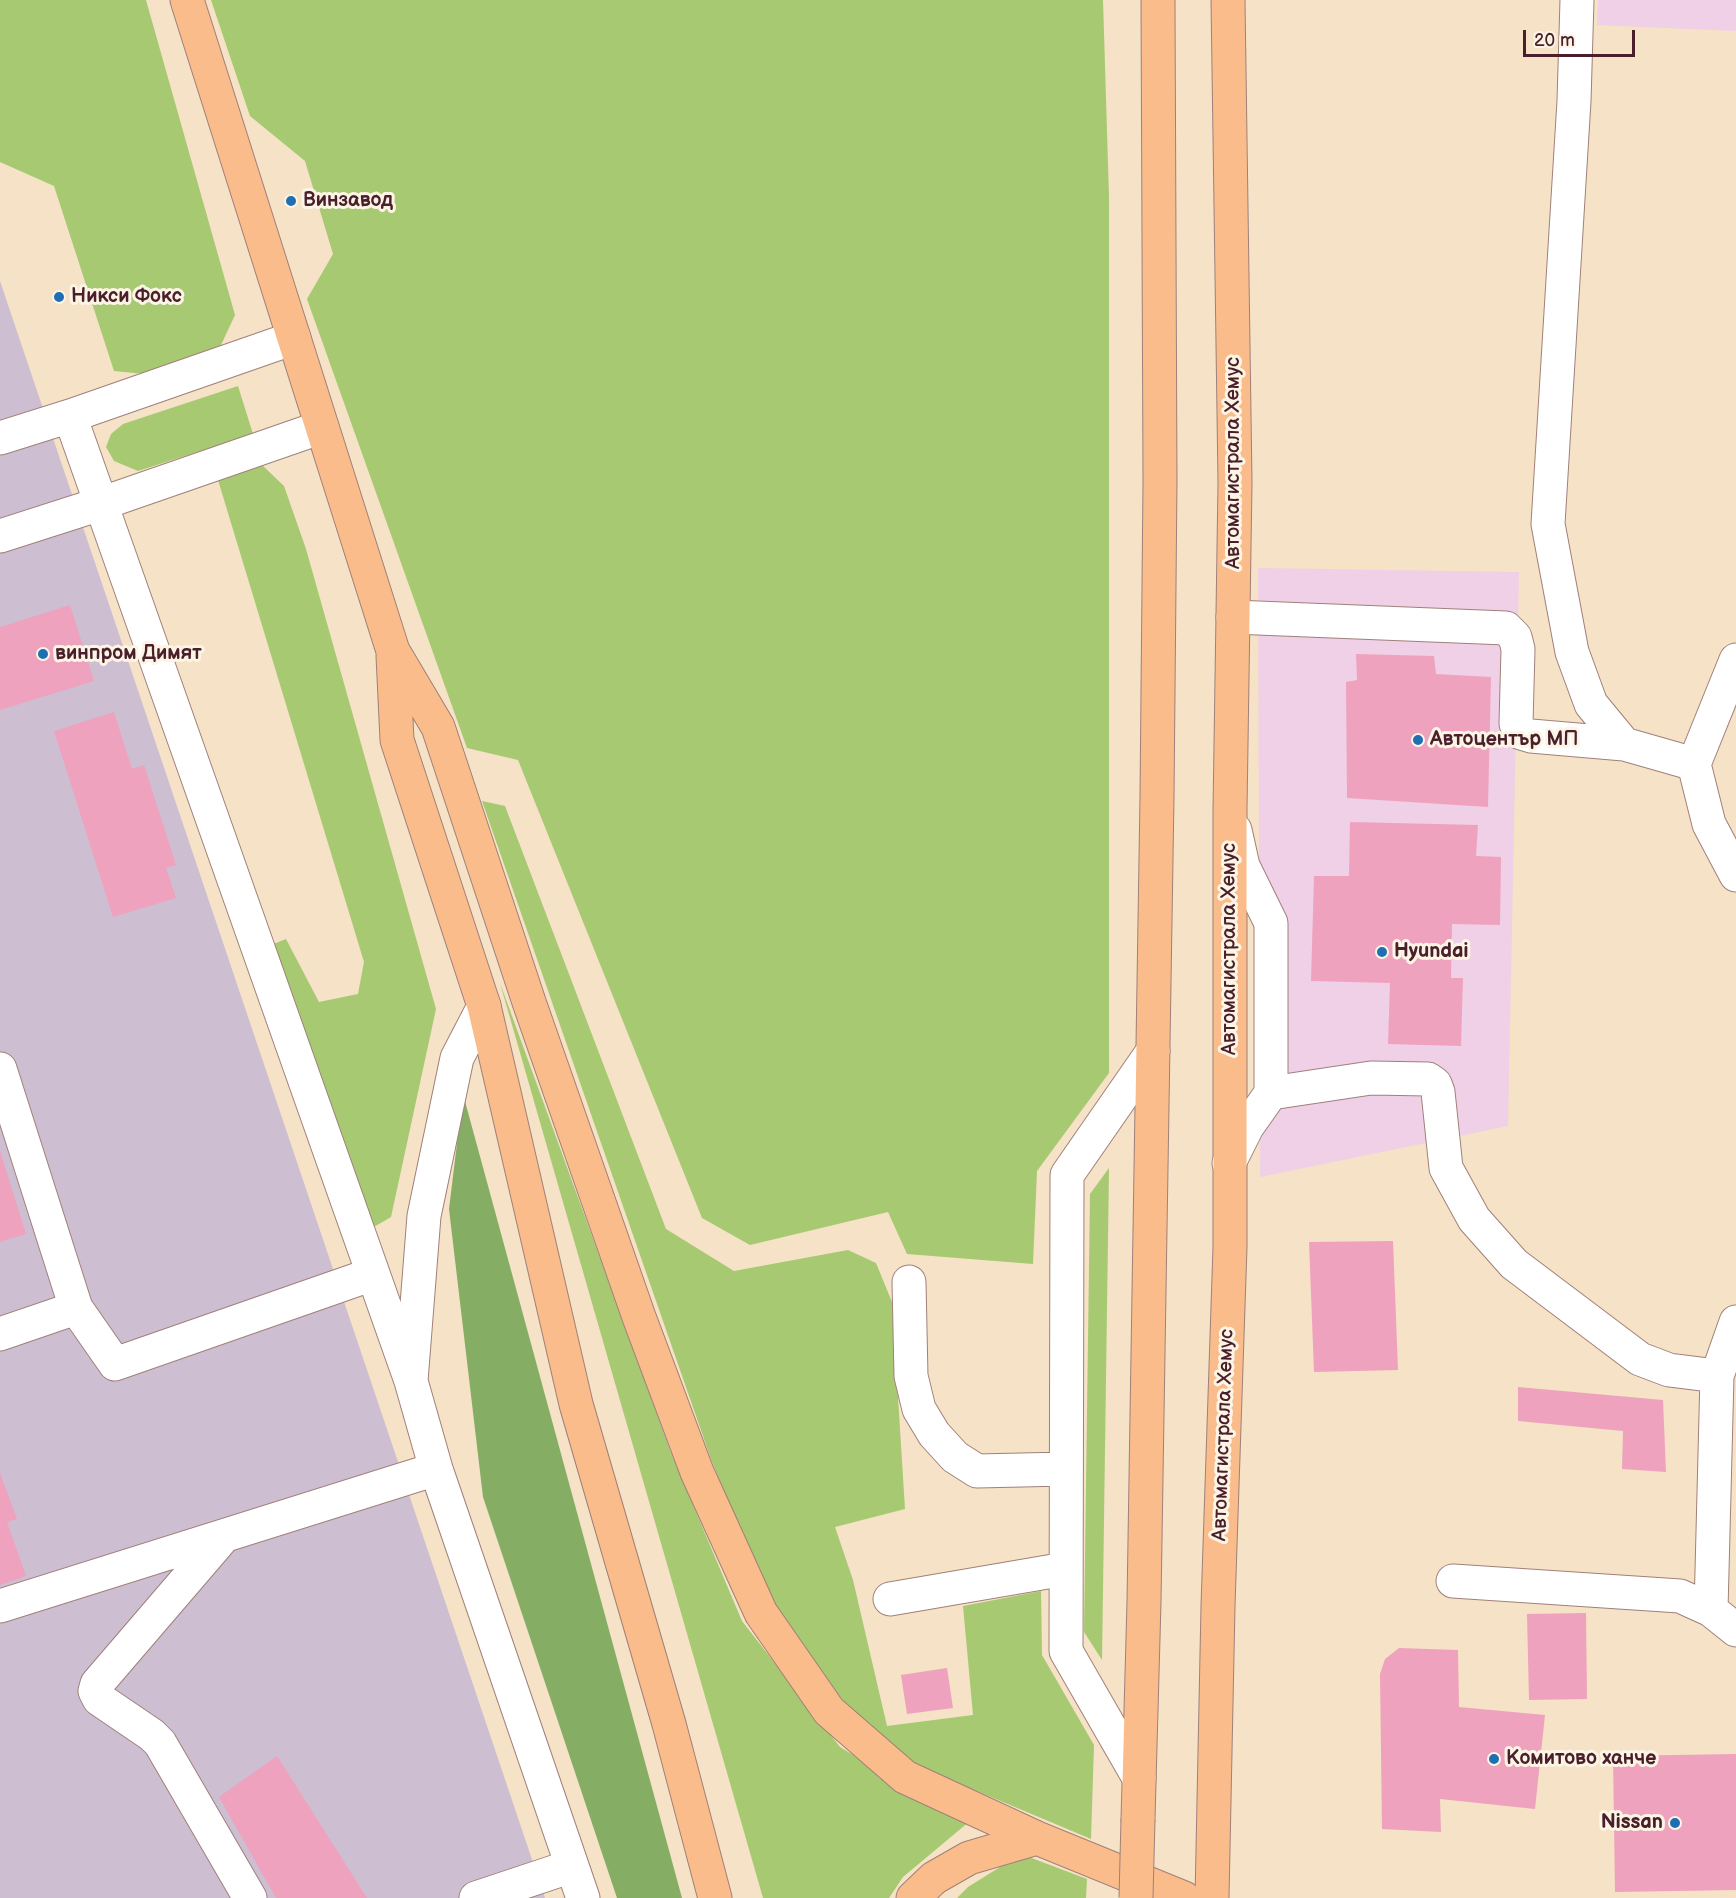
<!DOCTYPE html>
<html>
<head>
<meta charset="utf-8">
<style>
	body { margin:0 }
	#map { position:relative; width:1736px; height:1898px; overflow:hidden; background:#f5e2c7; font-family:"Balsamiq Sans",sans-serif }
	canvas { display:block }
	.scale { position:absolute; left:1523px; top:30px; width:112px; height:27px; box-sizing:border-box; border:3px solid #4a1f2b; border-top:0; padding-left:8px; font-size:18px; line-height:21px; white-space:nowrap; color:#4a1f2b; -webkit-text-stroke:4px #fcf5e5; paint-order:stroke }
</style>
</head>
<body>
<div id="map">
<canvas width="1736" height="1898"></canvas>
<div class="scale">20 m</div>
</div>
<script>
const g = document.querySelector('canvas').getContext('2d');
g.lineJoin = 'round';
function fillPath(path, color) { g.fillStyle = color; g.fill(path, 'evenodd'); }
const toPath = rows => new Path2D(rows.map(r => 'M' + r).join(''));
function trace(path, color, width, dash) { g.strokeStyle = color; g.lineWidth = width; g.lineCap = dash ? 'butt' : 'round'; g.setLineDash(dash || []); g.stroke(path); }
function drawText(font, color, halo, rows, align = 'center') {
  g.font = font + ' "Balsamiq Sans",sans-serif'; g.lineWidth = 6; g.setLineDash([]); g.textBaseline = 'middle'; g.strokeStyle = halo; g.fillStyle = color; for (const [text, x, y, turn = 0] of rows) {
    g.save(); g.translate(x, y); g.rotate((+turn || 0) * Math.PI / 180); g.textAlign = isNaN(turn) ? turn : align; if (halo) g.strokeText(text, 0, 0); g.fillText(text, 0, 0); g.restore();
  }
}
fillPath(toPath([
	[1598,0,1736,0,1736,31,1597,25],
	[1258,568,1519,572,1508,1126,1260,1177]
]), '#efd0e6');
fillPath(toPath([
	[0,281,545,1898,0,1898]
]), '#cdbed2');
fillPath(toPath([
	[0,0,146,0,235,315,221,345,155,375,114,371,54,186,0,162],
	[211,0,1103,0,1109,197,1109,1073,1037,1171,1033,1264,907,1254,888,1212,750,1245,702,1218,518,760,467,748,307,299,333,254,305,161,250,116],
	[238,386,253,434,138,471,114,461,106,447,111,434,123,424],
	[262,465,284,486,306,549,436,1009,391,1217,372,1228,271,945,286,939,319,1002,358,994,364,962,218,480],
	[482,801,505,806,666,1229,734,1271,848,1250,876,1263,892,1302,905,1509,835,1527,853,1580,887,1726,973,1715,963,1606,1041,1591,1042,1655,1094,1745,1091,1839,915,1765,846,1705,768,1601,711,1459],
	[500,983,671,1453,742,1621,840,1747,922,1797,970,1821,903,1877,889,1898,763,1898],
	[1109,1168,1102,1660,1084,1632,1090,1194],
	[1021,1854,1087,1879,1086,1898,957,1898,968,1887]
]), '#a7c971');
fillPath(toPath([
	[463,1094,682,1898,617,1898,483,1497,449,1209]
]), '#85ad63');
fillPath(toPath([
	[70,605,94,681,0,710,0,627],
	[1356,654,1434,656,1436,674,1491,677,1488,807,1347,798,1346,682,1357,680],
	[114,712,132,769,144,765,176,865,166,868,176,898,113,917,54,731],
	[1350,822,1478,825,1476,856,1501,857,1500,925,1452,924,1451,978,1463,978,1461,1046,1388,1044,1390,983,1311,981,1314,876,1349,876],
	[0,1151,26,1234,0,1242],
	[1393,1241,1398,1370,1314,1372,1309,1242],
	[1518,1387,1663,1400,1666,1472,1622,1469,1623,1431,1518,1421],
	[0,1473,17,1519,7,1522,26,1576,0,1585],
	[1586,1613,1587,1699,1529,1700,1527,1614],
	[1399,1648,1458,1650,1459,1707,1545,1715,1535,1809,1440,1799,1441,1832,1382,1829,1380,1674,1385,1659],
	[947,1668,953,1708,907,1714,901,1675],
	[1736,1754,1736,1890,1615,1892,1613,1756],
	[277,1756,367,1898,276,1898,219,1797]
]), '#efa2bd');
const minor = toPath([
	[1577,0,1574,101,1548,524,1572,652,1591,704,1624,744,1694,764],
	[70,416,411,1381],
	[0,438,70,416,294,338],
	[0,536,100,504,322,427],
	[1233,617,1506,628,1515,637,1518,649,1516,724,1521,733,1531,736,1624,744],
	[1736,660,1694,764,1709,824,1736,875],
	[484,1006,457,1058,424,1216,411,1381,436,1469,583,1898],
	[0,1069,76,1308,0,1334],
	[1271,1093,1371,1078,1428,1079,1435,1084,1438,1092,1446,1168,1474,1219,1514,1264,1640,1359,1669,1370,1717,1376],
	[1229,1163,1247,1127,1271,1093,1271,923,1243,866,1235,830],
	[909,1282,911,1376,919,1409,934,1434,955,1457,977,1471,1066,1469],
	[76,1308,115,1364,373,1274],
	[224,1536,97,1684,95,1691,99,1699,152,1735,160,1743,250,1898],
	[1453,1581,1680,1596,1711,1610,1736,1630],
	[890,1599,1065,1569],
	[0,1606,436,1469],
	[1711,1610,1717,1376,1736,1322],
	[1139,1778,1066,1651,1067,1175,1153,1051],
	[476,1898,572,1866]
]);
const major = toPath([
	[187,0,393,651,438,727,529,1002,639,1317,697,1472,761,1613,829,1711,905,1777,1037,1838,1184,1898],
	[393,656,397,740,484,1006,576,1404,669,1724,715,1898],
	[913,1898,934,1878,969,1858,1037,1838]
]);
const highway = toPath([
	[1138,1819,1144,1602,1157,797,1160,481,1158,0],
	[1212,1898,1218,1606,1230,1247,1230,810,1235,482,1228,0]
]);
trace(minor, '#a08079', 35);
trace(major, '#a08079', 35);
trace(highway, '#a08079', 35);
trace(minor, '#fff', 33);
trace(major, '#f9bc8a', 33);
trace(highway, '#f9bc8a', 33);
const highwayBridge = toPath([
	[1136,1898,1138,1819]
]);
trace(highwayBridge, '#a08079', 35, []);
trace(highwayBridge, '#f9bc8a', 33);
for (const [x, y, r, color] of [
	[291,201,6,"#1f6fb2"],
	[59,297,6,"#1f6fb2"],
	[43,654,6,"#1f6fb2"],
	[1418,740,6,"#1f6fb2"],
	[1382,952,6,"#1f6fb2"],
	[1494,1759,6,"#1f6fb2"],
	[1675,1823,6,"#1f6fb2"]
]) { const dot = new Path2D(); dot.arc(x, y, r, 0, 2 * Math.PI); g.fillStyle = color; g.fill(dot); trace(dot, '#fcf5e5', 2); }
drawText('bold 20px', '#4a1f2b', '#fcf5e5', [
	["Винзавод",303,201],
	["Никси Фокс",71,297],
	["винпром Димят",55,654],
	["Автоцентър МП",1430,740],
	["Hyundai",1394,952],
	["Комитово ханче",1506,1759],
	["Nissan",1663,1823,"right"]
], 'left');
drawText('20px', '#4a1f2b', '#fcf5e5', [
	["Автомагистрала Хемус",1234,463,-90],
	["Автомагистрала Хемус",1230,949,-90],
	["Автомагистрала Хемус",1224,1435,-88]
]);
</script>
</body>
</html>
